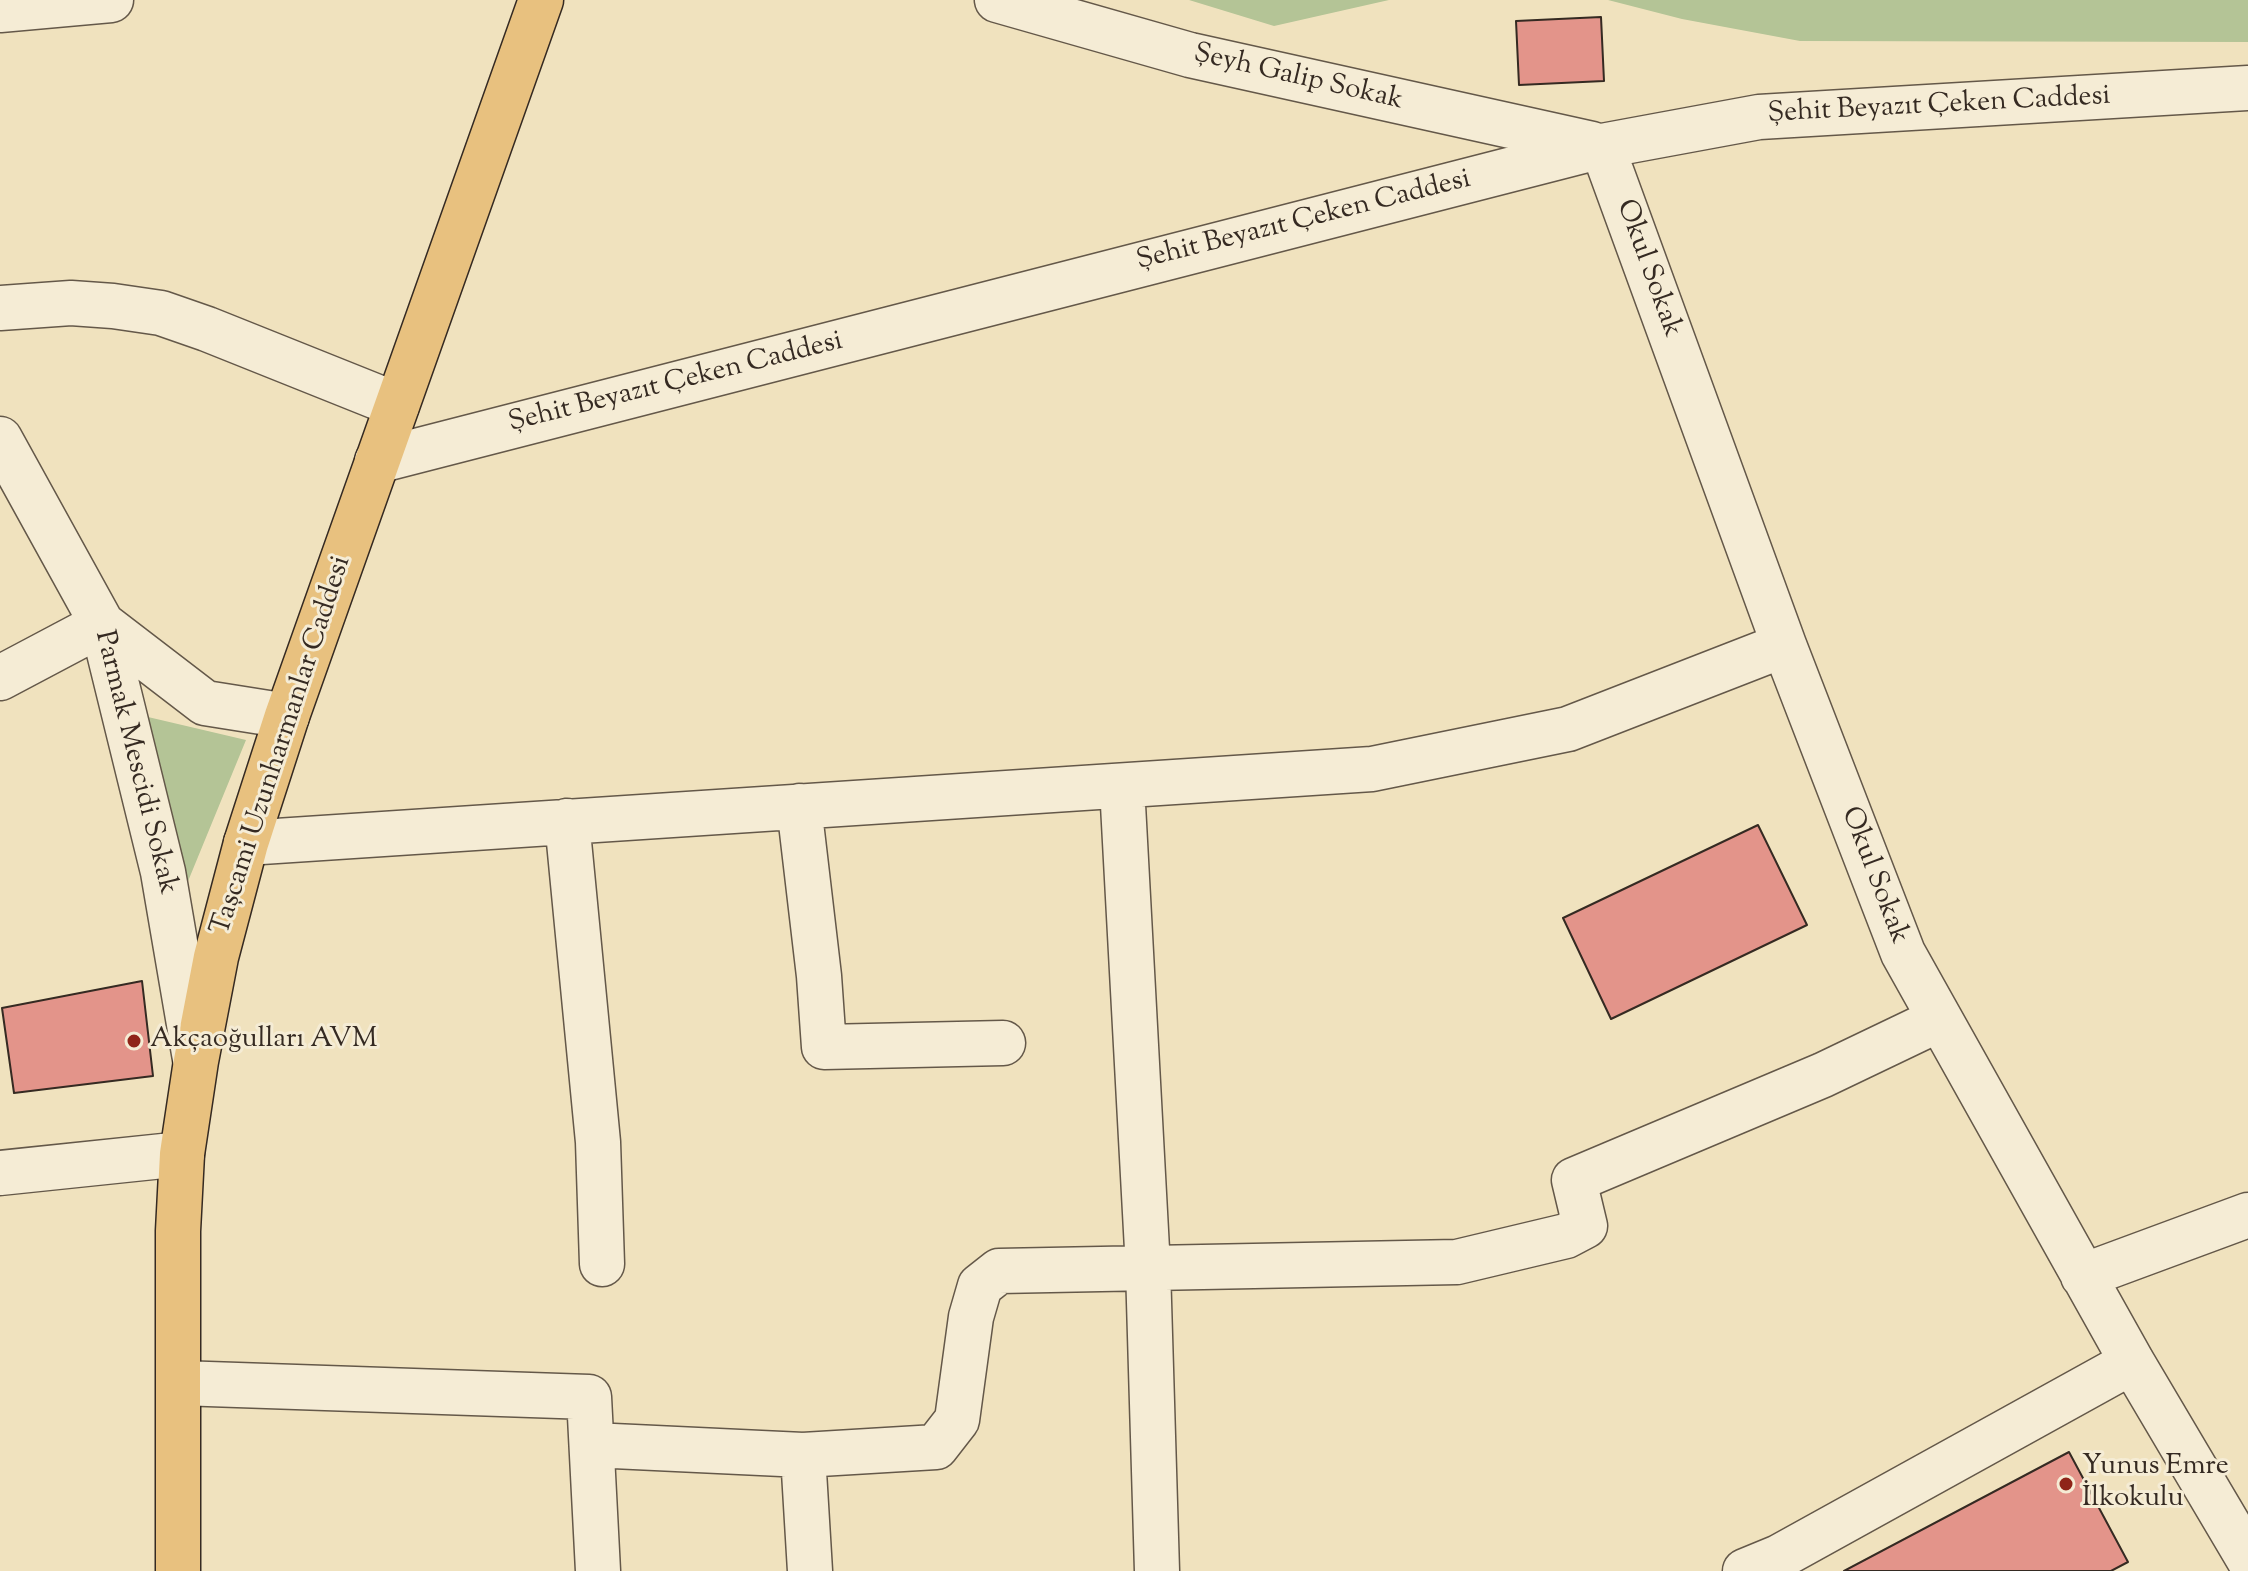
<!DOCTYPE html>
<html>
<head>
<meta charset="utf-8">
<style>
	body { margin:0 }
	canvas { display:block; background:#f0e2be }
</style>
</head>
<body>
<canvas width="2248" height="1571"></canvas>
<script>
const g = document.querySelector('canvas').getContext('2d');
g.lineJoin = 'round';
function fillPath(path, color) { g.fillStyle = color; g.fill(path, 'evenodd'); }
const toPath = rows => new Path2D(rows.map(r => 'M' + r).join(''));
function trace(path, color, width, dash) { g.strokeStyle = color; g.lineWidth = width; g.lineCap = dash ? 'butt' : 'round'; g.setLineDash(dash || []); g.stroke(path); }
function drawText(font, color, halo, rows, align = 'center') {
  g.font = font + ' "Sorts Mill Goudy",serif'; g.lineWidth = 6; g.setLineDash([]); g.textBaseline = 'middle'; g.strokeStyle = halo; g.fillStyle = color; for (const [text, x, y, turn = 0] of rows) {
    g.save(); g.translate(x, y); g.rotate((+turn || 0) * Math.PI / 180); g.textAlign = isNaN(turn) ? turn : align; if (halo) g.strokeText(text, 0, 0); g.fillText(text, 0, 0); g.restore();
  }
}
fillPath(toPath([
	[1189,0,1389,0,1274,26],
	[1608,0,2248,0,2248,42,1800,41,1682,19],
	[148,717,246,740,184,891]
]), '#b4c496');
const building = toPath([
	[1601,17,1604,81,1519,85,1516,21,1601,17],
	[1758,825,1807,925,1611,1019,1563,918,1758,825],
	[142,981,153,1076,14,1093,2,1008,142,981],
	[2069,1452,2128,1562,2111,1571,1844,1571,2069,1452]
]);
fillPath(building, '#e3948a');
trace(building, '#352a22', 2);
const minor = toPath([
	[997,0,1190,55,1592,144],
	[0,10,111,0],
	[1602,146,1784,645,1903,953,2132,1362,2248,1558],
	[0,308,71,303,113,306,161,313,207,329,397,405],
	[0,439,102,624,163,872,195,1059],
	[377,461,1602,146,1759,117,2248,88],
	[0,678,102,624,205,703,287,716],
	[1122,786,1148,1268,1157,1571],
	[799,806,819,976,824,1047,1003,1043],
	[567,821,598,1142,602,1264],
	[246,843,1372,769,1568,729,1784,645],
	[0,1173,182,1154],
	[2083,1276,2248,1215],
	[179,1383,589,1397,598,1571],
	[592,1445,803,1455,810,1571],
	[803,1455,936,1447,957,1420,971,1317,980,1286,999,1271,1457,1262,1566,1236,1585,1226,1574,1180,1823,1075,1940,1019],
	[1745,1571,1779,1557,2132,1362]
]);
const major = toPath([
	[178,1571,178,1231,182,1154,196,1061,216,957,246,843,287,716,541,0]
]);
trace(minor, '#645849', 47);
trace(major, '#352a22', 47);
trace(minor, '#f5ecd5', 44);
trace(major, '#e8c17f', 44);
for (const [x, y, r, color] of [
	[134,1041,8,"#8f2418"],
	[2066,1484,8,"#8f2418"]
]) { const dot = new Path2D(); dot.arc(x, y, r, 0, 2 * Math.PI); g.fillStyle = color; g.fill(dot); trace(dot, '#f5ecd5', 3); }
drawText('28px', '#352a22', '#f5ecd5', [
	["Şeyh Galip Sokak",1298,79,13],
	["Şehit Beyazıt Çeken Caddesi",1939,107,-3],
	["Şehit Beyazıt Çeken Caddesi",1304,222,-14],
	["Okul Sokak",1647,269,70],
	["Şehit Beyazıt Çeken Caddesi",676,384,-14],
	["Taşcami Uzunharmanlar Caddesi",283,746,-72],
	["Parmak Mescidi Sokak",134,763,76],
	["Okul Sokak",1873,876,69]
]);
drawText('28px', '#352a22', '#f5ecd5', [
	["Akçaoğulları AVM",150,1041],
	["Yunus Emre",2082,1468],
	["İlkokulu",2082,1500]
], 'left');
</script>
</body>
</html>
